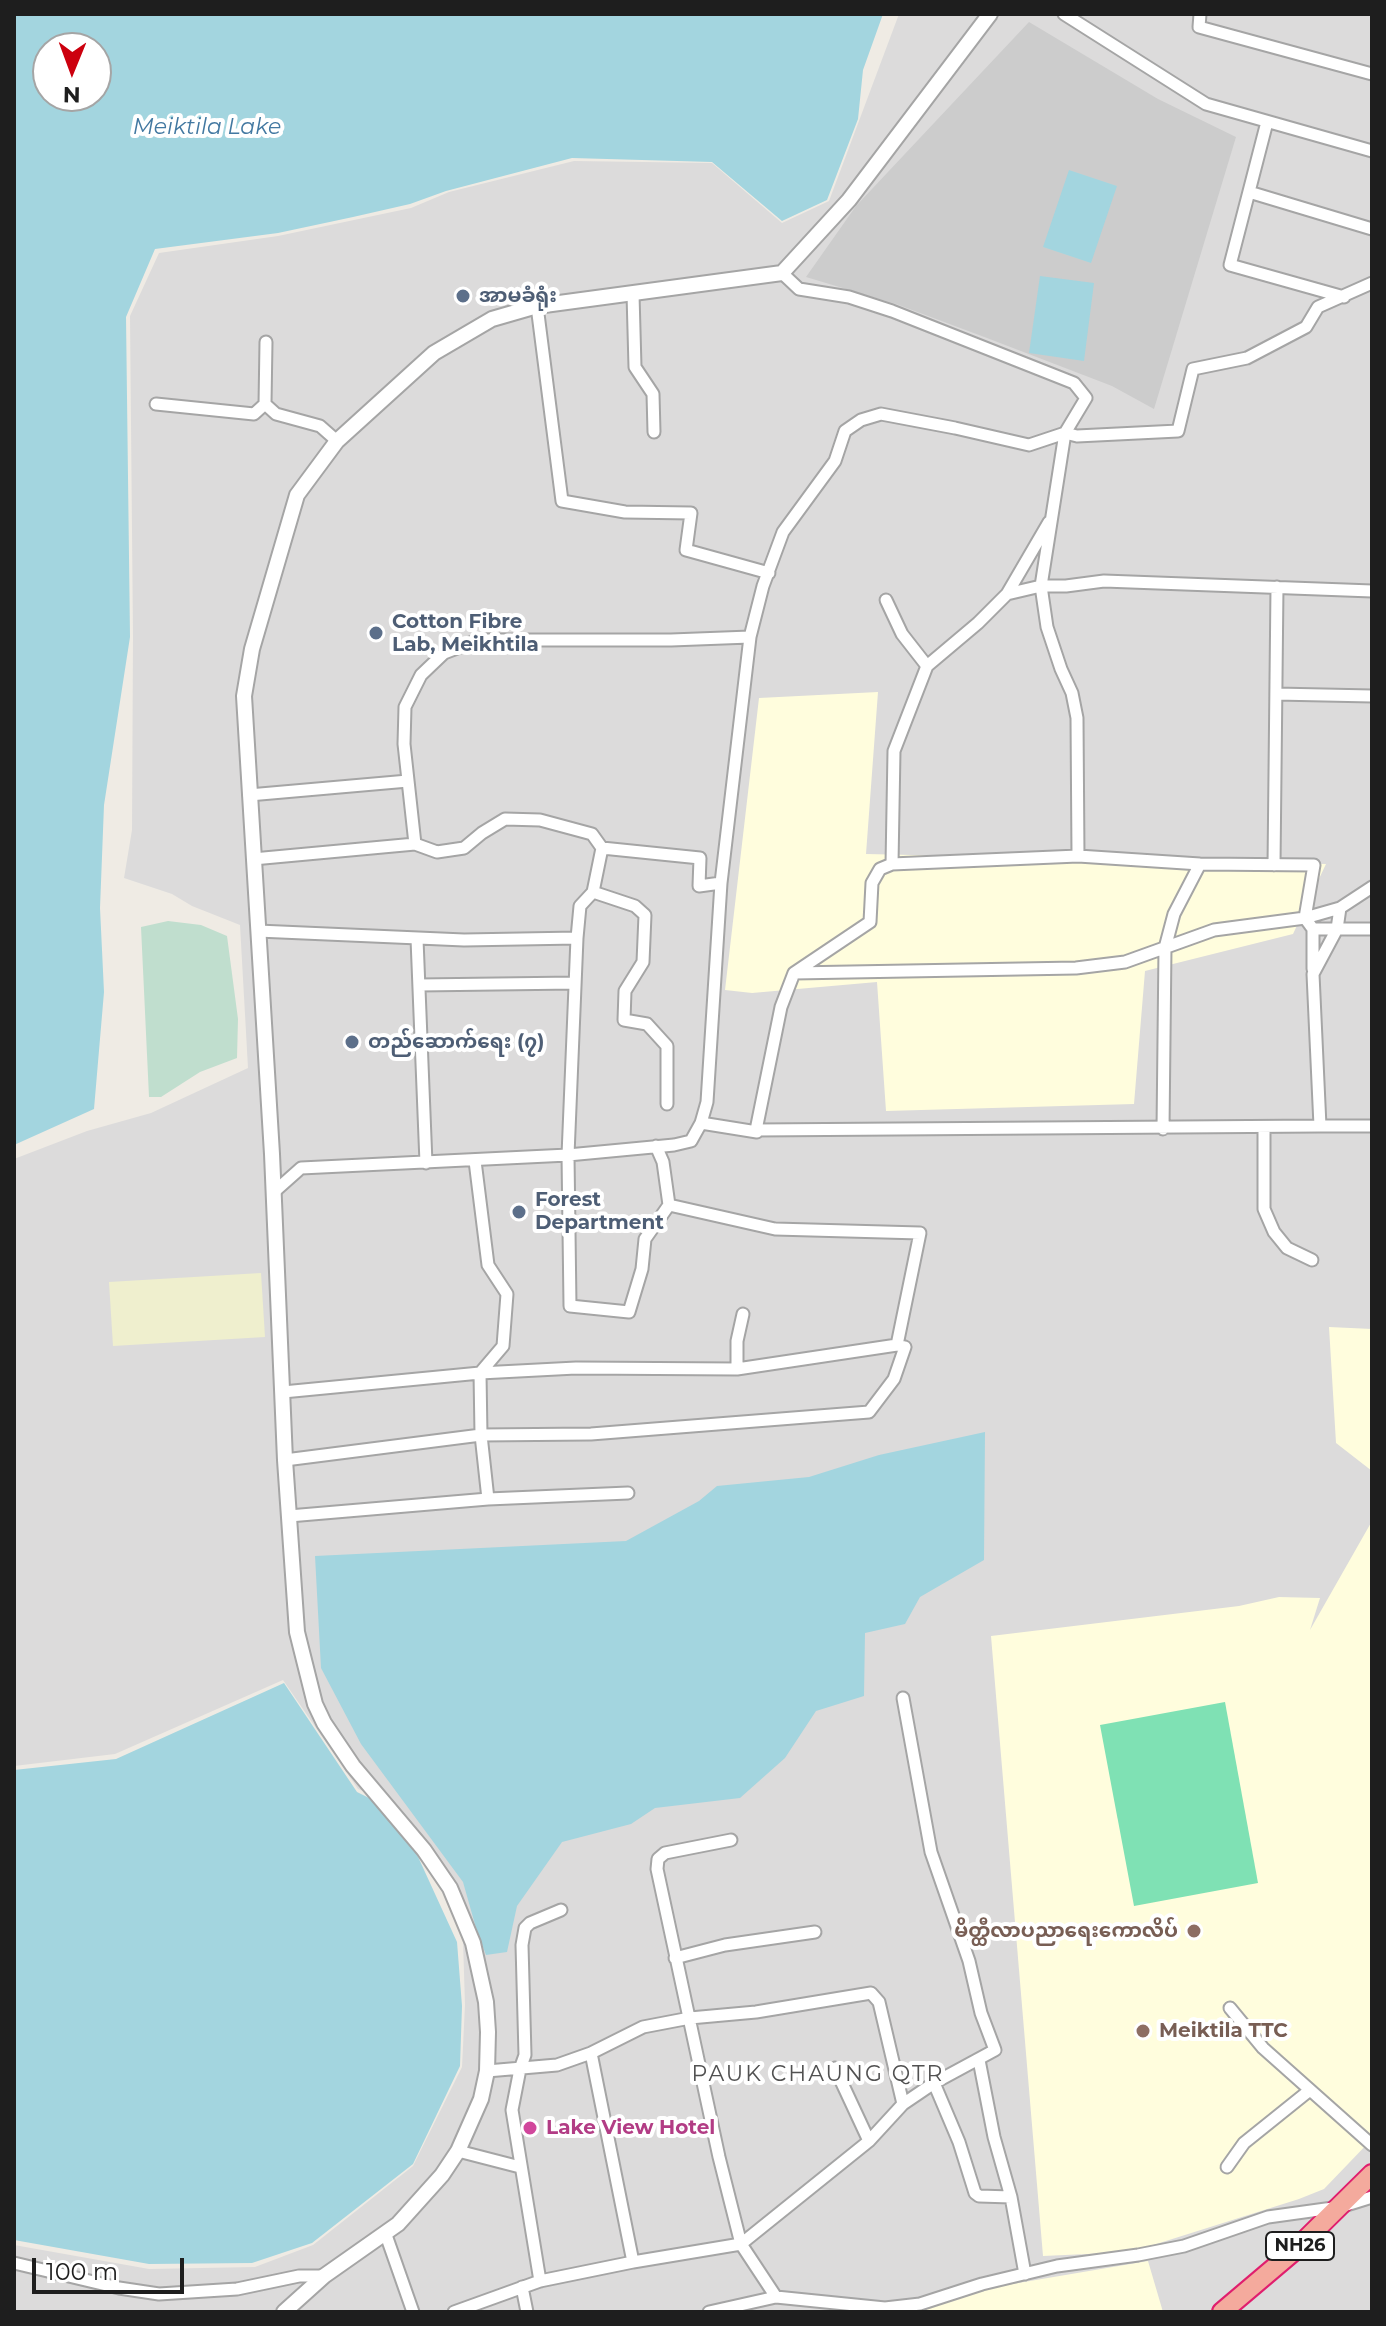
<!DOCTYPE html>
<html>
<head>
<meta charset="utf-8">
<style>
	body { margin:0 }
	#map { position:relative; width:1386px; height:2326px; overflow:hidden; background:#efebe4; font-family:Montserrat,sans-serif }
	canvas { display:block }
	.frame { position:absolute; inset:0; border:16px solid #1e1e1e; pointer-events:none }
	.north { position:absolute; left:32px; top:32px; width:80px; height:80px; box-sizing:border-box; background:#fff; border:2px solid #a5a5a5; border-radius:50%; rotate:181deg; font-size:22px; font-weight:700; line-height:32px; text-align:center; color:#1e1e1e }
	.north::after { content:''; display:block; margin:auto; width:28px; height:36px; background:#cc000e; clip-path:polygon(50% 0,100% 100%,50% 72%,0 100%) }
	.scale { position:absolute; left:32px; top:2258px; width:152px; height:36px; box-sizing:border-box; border:4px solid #1e1e1e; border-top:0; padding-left:10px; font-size:24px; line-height:28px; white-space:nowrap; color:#1e1e1e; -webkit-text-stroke:6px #fff; paint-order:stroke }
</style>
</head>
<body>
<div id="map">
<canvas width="1386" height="2326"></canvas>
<div class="frame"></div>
<div class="north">N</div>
<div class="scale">100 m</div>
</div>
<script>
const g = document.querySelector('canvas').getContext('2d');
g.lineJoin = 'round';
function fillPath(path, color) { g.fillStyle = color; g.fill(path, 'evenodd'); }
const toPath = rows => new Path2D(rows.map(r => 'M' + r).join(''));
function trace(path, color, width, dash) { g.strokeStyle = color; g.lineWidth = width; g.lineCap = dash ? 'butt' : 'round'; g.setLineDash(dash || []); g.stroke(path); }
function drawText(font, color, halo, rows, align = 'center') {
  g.font = font + ' Montserrat,"Noto Sans Myanmar",sans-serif'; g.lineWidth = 8; g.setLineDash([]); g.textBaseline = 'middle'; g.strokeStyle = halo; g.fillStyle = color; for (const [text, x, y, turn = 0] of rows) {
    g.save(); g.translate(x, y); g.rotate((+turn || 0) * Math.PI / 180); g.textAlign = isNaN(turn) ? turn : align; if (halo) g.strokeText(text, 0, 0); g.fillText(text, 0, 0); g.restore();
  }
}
fillPath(toPath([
	[899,14,1372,14,1372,2312,14,2312,14,2245,149,2269,255,2267,313,2245,413,2166,462,2067,465,2005,463,1940,453,1913,420,1846,381,1798,358,1789,283,1680,115,1754,14,1766,14,1159,87,1131,151,1113,248,1068,240,925,192,906,172,894,124,878,132,830,133,637,130,316,159,253,278,236,411,208,449,192,574,161,712,163,782,223,829,201]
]), '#dcdbdb');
fillPath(toPath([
	[878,692,866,854,1326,864,1293,934,1145,971,1134,1104,886,1111,877,982,752,993,725,990,759,698],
	[1329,1327,1372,1329,1372,1471,1336,1443],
	[1372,1521,1372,2139,1324,2189,1299,2199,1131,2252,1043,2256,991,1636,1239,1606,1279,1597,1320,1598,1310,1630],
	[1148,2261,1163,2312,847,2312]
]), '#fffddd');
fillPath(toPath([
	[1029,22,1158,99,1236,137,1154,409,1112,386,987,338,896,304,806,277,856,206]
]), '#ccc');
fillPath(toPath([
	[261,1273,265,1337,113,1346,109,1282]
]), '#efefce');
fillPath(toPath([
	[168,921,201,925,227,936,238,1019,237,1058,200,1072,161,1097,149,1097,141,927]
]), '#c0dece');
fillPath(toPath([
	[1225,1702,1258,1883,1134,1906,1100,1725]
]), '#7fe1b4');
fillPath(toPath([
	[14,14,883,14,863,70,858,119,827,200,782,221,712,162,572,158,446,191,410,204,353,217,278,233,155,249,126,317,130,637,104,805,100,908,104,992,94,1109,14,1145],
	[48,48,96,48,96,96,48,96],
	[1069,170,1117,186,1091,263,1043,247],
	[1040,276,1094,283,1084,361,1029,353],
	[985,1432,984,1560,920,1597,905,1624,865,1633,864,1696,816,1711,785,1758,740,1798,655,1808,631,1824,562,1842,517,1906,507,1952,486,1955,476,1928,463,1882,361,1744,321,1668,315,1556,626,1541,699,1501,717,1486,809,1477,879,1455],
	[284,1683,357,1792,379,1803,414,1848,457,1942,462,2006,460,2066,413,2164,312,2243,252,2263,149,2264,14,2240,14,1770,116,1759]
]), '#a3d5df');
const minor = toPath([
	[1064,14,1206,104,1372,151],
	[1200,14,1199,27,1372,74],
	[1267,122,1230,265,1344,297],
	[1249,192,1372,229],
	[782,273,799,289,849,297,892,311,1074,383,1086,398,1065,433,1041,586,1047,627,1061,669,1072,693,1077,718,1078,856],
	[633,294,635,367,653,394,654,432],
	[537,306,562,501,625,512,691,513,686,550,769,573],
	[266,342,265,404,276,414,320,426,337,441],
	[156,404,254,414,265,404],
	[1007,594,1041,586,1066,586,1104,581,1372,591],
	[886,600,902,634,927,666],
	[1276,694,1372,696],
	[249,795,408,781],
	[415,844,404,744,405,707,421,675,444,653,478,640,671,640,750,637],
	[602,848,700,858,699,886,721,883],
	[253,859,415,844,437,852,464,848,482,833,505,819,540,820,592,834,602,848,593,892,635,906,645,915,643,962,625,991,624,1020,647,1024,667,1046,667,1104],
	[892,864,894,751,927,666,978,623,1007,594,1049,522],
	[1274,865,1277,587],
	[1313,929,1372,929],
	[258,931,464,940,577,938,580,906,593,892],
	[577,938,568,1155,570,1306,629,1312,642,1269,645,1239,669,1205],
	[417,939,426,1163],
	[794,973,1076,968,1125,962,1214,930,1305,918,1340,908],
	[419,985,575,983],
	[701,1123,707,1102,721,883,750,637,763,586,783,532,835,461,845,431,861,420,881,414,955,428,1029,445,1065,433,1077,436,1178,431,1193,369,1247,358,1306,327,1318,307,1372,283],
	[1320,1126,1372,1126],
	[1264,1128,1264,1209,1274,1232,1287,1248,1312,1260],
	[1163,1129,1165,948,1174,914,1200,864],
	[756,1130,781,1007,794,973,870,922,872,883,880,869,892,864,1078,856,1200,864,1314,865,1305,918,1313,929,1313,969],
	[475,1161,488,1265,507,1294,503,1346,480,1373,481,1435,488,1499],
	[274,1192,301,1168,568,1155,674,1145,691,1141,701,1123,757,1132,756,1130,1320,1126,1313,974,1337,929,1340,908,1372,887],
	[737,1369,737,1341,743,1314],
	[283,1392,480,1373,576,1368,737,1369,897,1345],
	[285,1460,481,1435,591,1434,869,1412,894,1379,905,1347,897,1345,920,1233,775,1229,669,1205,663,1162,656,1146],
	[289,1516,488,1499,628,1493],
	[675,1958,725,1945,815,1932],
	[1230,2008,1263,2048,1372,2145],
	[591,2053,633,2262],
	[979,2060,994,2137,1011,2197,1025,2274],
	[835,2068,869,2141],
	[487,2071,557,2065,591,2053,643,2027,690,2018,756,2012,871,1993,879,2002,903,2104],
	[934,2083,959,2142,975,2193,979,2196,1011,2197],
	[458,2151,520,2167],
	[1227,2167,1244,2143,1310,2090],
	[386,2235,413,2312],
	[14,2263,119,2288,159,2294,237,2289,299,2276,324,2276],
	[540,2281,512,2110,520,2069,525,2055,522,1945,525,1928,530,1923,561,1910],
	[522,2287,527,2312],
	[776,2297,885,2308,920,2304,982,2284,1057,2266,1138,2255,1184,2246,1268,2217,1340,2207,1372,2197],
	[454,2312,540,2281,633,2262,741,2244,869,2141,903,2104,934,2083,995,2050,981,2013,969,1961,931,1852,903,1698],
	[709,2312,776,2297,741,2244,719,2157,657,1869,658,1859,665,1853,731,1840]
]);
const tertiary = toPath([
	[284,2312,324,2276,398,2224,442,2175,458,2151,481,2099,487,2071,488,2032,486,2002,473,1943,450,1888,424,1850,353,1766,324,1723,315,1704,297,1632,285,1460,272,1154,244,696,252,649,297,495,337,441,434,353,492,319,537,306,782,273,849,200,990,14]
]);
const trunk = toPath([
	[1222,2312,1294,2251,1372,2174]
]);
trace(minor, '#a5a5a5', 15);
trace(tertiary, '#a5a5a5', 18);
trace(trunk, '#e01e6e', 22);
trace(minor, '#fff', 11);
trace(tertiary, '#fff', 14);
trace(trunk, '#f4aa9d', 18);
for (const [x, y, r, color] of [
	[463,296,8,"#5c6f8a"],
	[376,633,8,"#5c6f8a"],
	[352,1042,8,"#5c6f8a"],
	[519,1212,8,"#5c6f8a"],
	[1194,1931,8,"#8d6e63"],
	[1143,2031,8,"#8d6e63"],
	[530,2128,8,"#d1479c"]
]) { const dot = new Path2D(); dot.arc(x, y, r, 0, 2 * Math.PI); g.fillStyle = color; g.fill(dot); trace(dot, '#fff', 3); }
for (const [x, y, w] of [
	[1300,2246,68]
]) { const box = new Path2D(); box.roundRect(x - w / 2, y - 14, w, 28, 6); g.fillStyle = '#fff'; g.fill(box); trace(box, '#1e1e1e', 2); }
drawText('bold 18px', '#1e1e1e', null, [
	["NH26",1300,2246]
]);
drawText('bold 20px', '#4e5e75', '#fff', [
	["အာမခံရုံး",479,296],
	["Cotton Fibre",392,622],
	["Lab, Meikhtila",392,645],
	["တည်ဆောက်ရေး (၇)",368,1042],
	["Forest",535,1200],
	["Department",535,1223]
], 'left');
drawText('bold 20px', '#785e54', '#fff', [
	["မိတ္ထီလာပညာရေးကောလိပ်",1178,1931],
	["Meiktila TTC",1159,2031,"left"]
], 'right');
drawText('bold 20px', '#b23c85', '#fff', [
	["Lake View Hotel",546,2128]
], 'left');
drawText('italic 22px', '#4278a1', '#fff', [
	["Meiktila Lake",207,128]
]);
g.letterSpacing = '2px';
drawText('22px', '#515151', '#fff', [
	["PAUK CHAUNG QTR",818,2075]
]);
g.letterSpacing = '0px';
</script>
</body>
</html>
